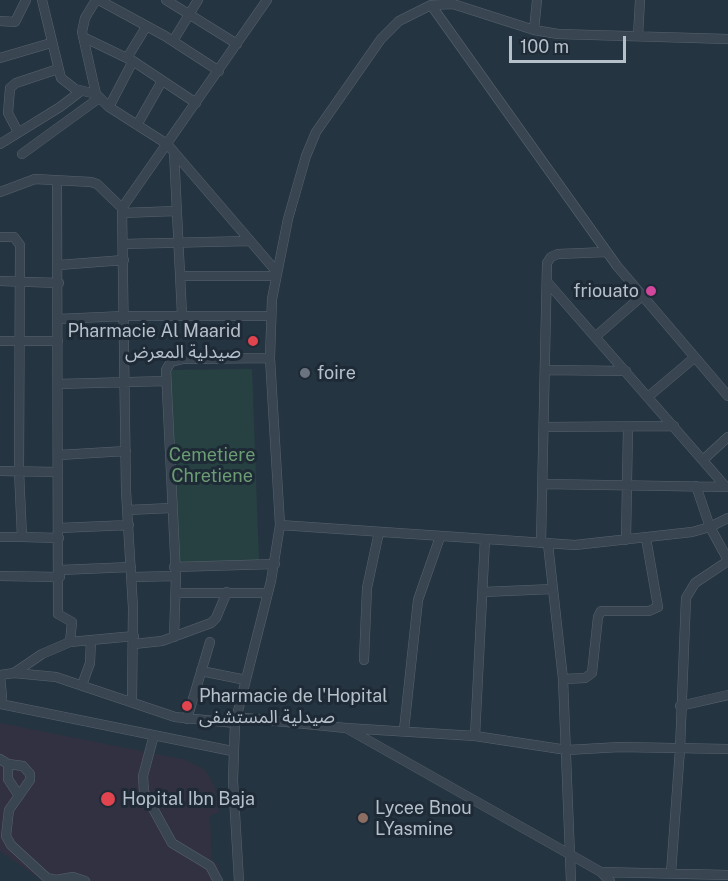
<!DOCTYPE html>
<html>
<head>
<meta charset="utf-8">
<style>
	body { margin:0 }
	#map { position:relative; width:728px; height:881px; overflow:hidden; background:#253441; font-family:"Public Sans",sans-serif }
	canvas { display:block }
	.scale { position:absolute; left:509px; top:36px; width:117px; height:27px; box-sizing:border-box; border:3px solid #b6c0cb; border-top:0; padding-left:8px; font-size:18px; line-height:21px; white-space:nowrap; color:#b6c0cb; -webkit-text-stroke:4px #1e2a36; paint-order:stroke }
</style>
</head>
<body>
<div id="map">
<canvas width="728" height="881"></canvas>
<div class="scale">100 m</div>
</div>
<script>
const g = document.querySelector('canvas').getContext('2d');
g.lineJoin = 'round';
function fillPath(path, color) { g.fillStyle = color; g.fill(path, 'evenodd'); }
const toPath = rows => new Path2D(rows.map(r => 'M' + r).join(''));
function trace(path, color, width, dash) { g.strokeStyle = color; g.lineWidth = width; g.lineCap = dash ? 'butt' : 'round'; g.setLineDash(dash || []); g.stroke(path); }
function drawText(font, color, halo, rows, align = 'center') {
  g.font = font + ' "Public Sans","Noto Sans Arabic",sans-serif'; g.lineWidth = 6; g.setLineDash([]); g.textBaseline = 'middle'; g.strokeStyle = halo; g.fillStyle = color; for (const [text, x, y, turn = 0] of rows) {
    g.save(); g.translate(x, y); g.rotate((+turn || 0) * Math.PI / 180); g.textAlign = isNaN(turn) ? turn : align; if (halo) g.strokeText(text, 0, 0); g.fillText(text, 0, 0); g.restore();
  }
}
fillPath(toPath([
	[0,723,186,760,205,770,214,785,219,812,210,816,212,861,218,864,221,881,43,881,0,851]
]), '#323141');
fillPath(toPath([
	[252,369,259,561,172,565,165,370]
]), '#274142');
const minor = toPath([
	[42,0,61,78,75,89,96,94,109,107,167,144,276,271],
	[99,0,165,36,219,71],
	[166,0,237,44],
	[431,5,617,266,728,396],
	[0,21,15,22,26,0],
	[534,30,537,0],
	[638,36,640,0],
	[83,37,133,61,196,103],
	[173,41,198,0],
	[0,58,51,43],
	[127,58,146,27],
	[96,94,82,32,85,18,96,0],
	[109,107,133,61],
	[137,125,162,81],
	[18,132,8,113,10,88,16,83,58,69],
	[0,144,60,107,81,91],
	[174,152,182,315],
	[22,154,99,98],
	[57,181,58,614,72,622,70,642],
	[0,192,35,179,91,182,97,184,122,208],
	[122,213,176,211],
	[0,237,14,237,20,245,19,471,22,537,0,537],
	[123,244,249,241],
	[59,265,124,260],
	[181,276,275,276],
	[0,281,59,283],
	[548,283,726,487],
	[58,319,124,316,270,316],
	[595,337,642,296],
	[0,341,58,341],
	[546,370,626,371],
	[58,384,166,381],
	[649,396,694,358],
	[544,427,674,426],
	[59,455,126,451],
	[704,459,728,437],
	[0,471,58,472],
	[543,484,728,487],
	[696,486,710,527,728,560],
	[128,510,171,508],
	[280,525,575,545,692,532,710,527,728,518],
	[59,528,129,525],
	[22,537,59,538],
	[626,540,628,427],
	[541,543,547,263,551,257,558,254,606,252],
	[548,544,563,679,571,881],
	[174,567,275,564],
	[60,570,131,567],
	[0,576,60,577],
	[132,577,176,576],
	[483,592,553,589],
	[176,593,268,593],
	[174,637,176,576,166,370,171,362,183,359,270,358],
	[134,644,162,641,211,623,216,618,227,592],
	[364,660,367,588,379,532],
	[201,671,246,680],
	[14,673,42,654,70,642,134,636],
	[0,675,14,673,56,677,175,717,235,723],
	[0,676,2,697,0,703],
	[563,679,585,678,592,673,598,617,601,611,649,611,658,607,646,538],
	[82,685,90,663,91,640],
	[132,702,133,608,126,491,122,208,267,0],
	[0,704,232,751],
	[680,706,728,695],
	[236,717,346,728,475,736,567,750,620,747,728,749],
	[187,719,210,642],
	[348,729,601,872,610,881],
	[404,730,418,600,440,537],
	[154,735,143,776,144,792,172,843,210,866,218,881],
	[475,736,485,539],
	[0,759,8,764,23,766,30,774,30,780,9,810,6,836,11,845,47,878,56,880,73,877,85,881],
	[8,764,8,779,19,796],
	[601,872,728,875],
	[671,873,680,749,686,598,695,583,728,561],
	[239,881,233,780,235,723,271,581,280,525,270,358,272,299,288,219,306,156,316,132,381,39,399,21,431,5,453,4,534,30,558,34,728,39]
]);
trace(minor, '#57636e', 10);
trace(minor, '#394551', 9);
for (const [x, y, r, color] of [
	[651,291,6,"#d1479c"],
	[253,341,6,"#e0444e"],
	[305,373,6,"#6b7280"],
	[187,706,6,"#e0444e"],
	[108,799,8,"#e0444e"],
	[363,818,6,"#8d6e63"]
]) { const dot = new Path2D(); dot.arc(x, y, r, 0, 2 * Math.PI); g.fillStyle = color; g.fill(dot); trace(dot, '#1e2a36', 2); }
drawText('18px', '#b6c0cb', '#1e2a36', [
	["friouato",639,291,"right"],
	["Pharmacie Al Maarid",241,331,"right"],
	["صيدلية المعرض",241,352,"right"],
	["foire",317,373],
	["Pharmacie de l'Hopital",199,696],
	["صيدلية المستشفى",199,717],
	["Hopital Ibn Baja",122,799],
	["Lycee Bnou",375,808],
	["LYasmine",375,829]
], 'left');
drawText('18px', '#6c9c73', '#1e2a36', [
	["Cemetiere",212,455],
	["Chretiene",212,476]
]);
</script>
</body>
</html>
